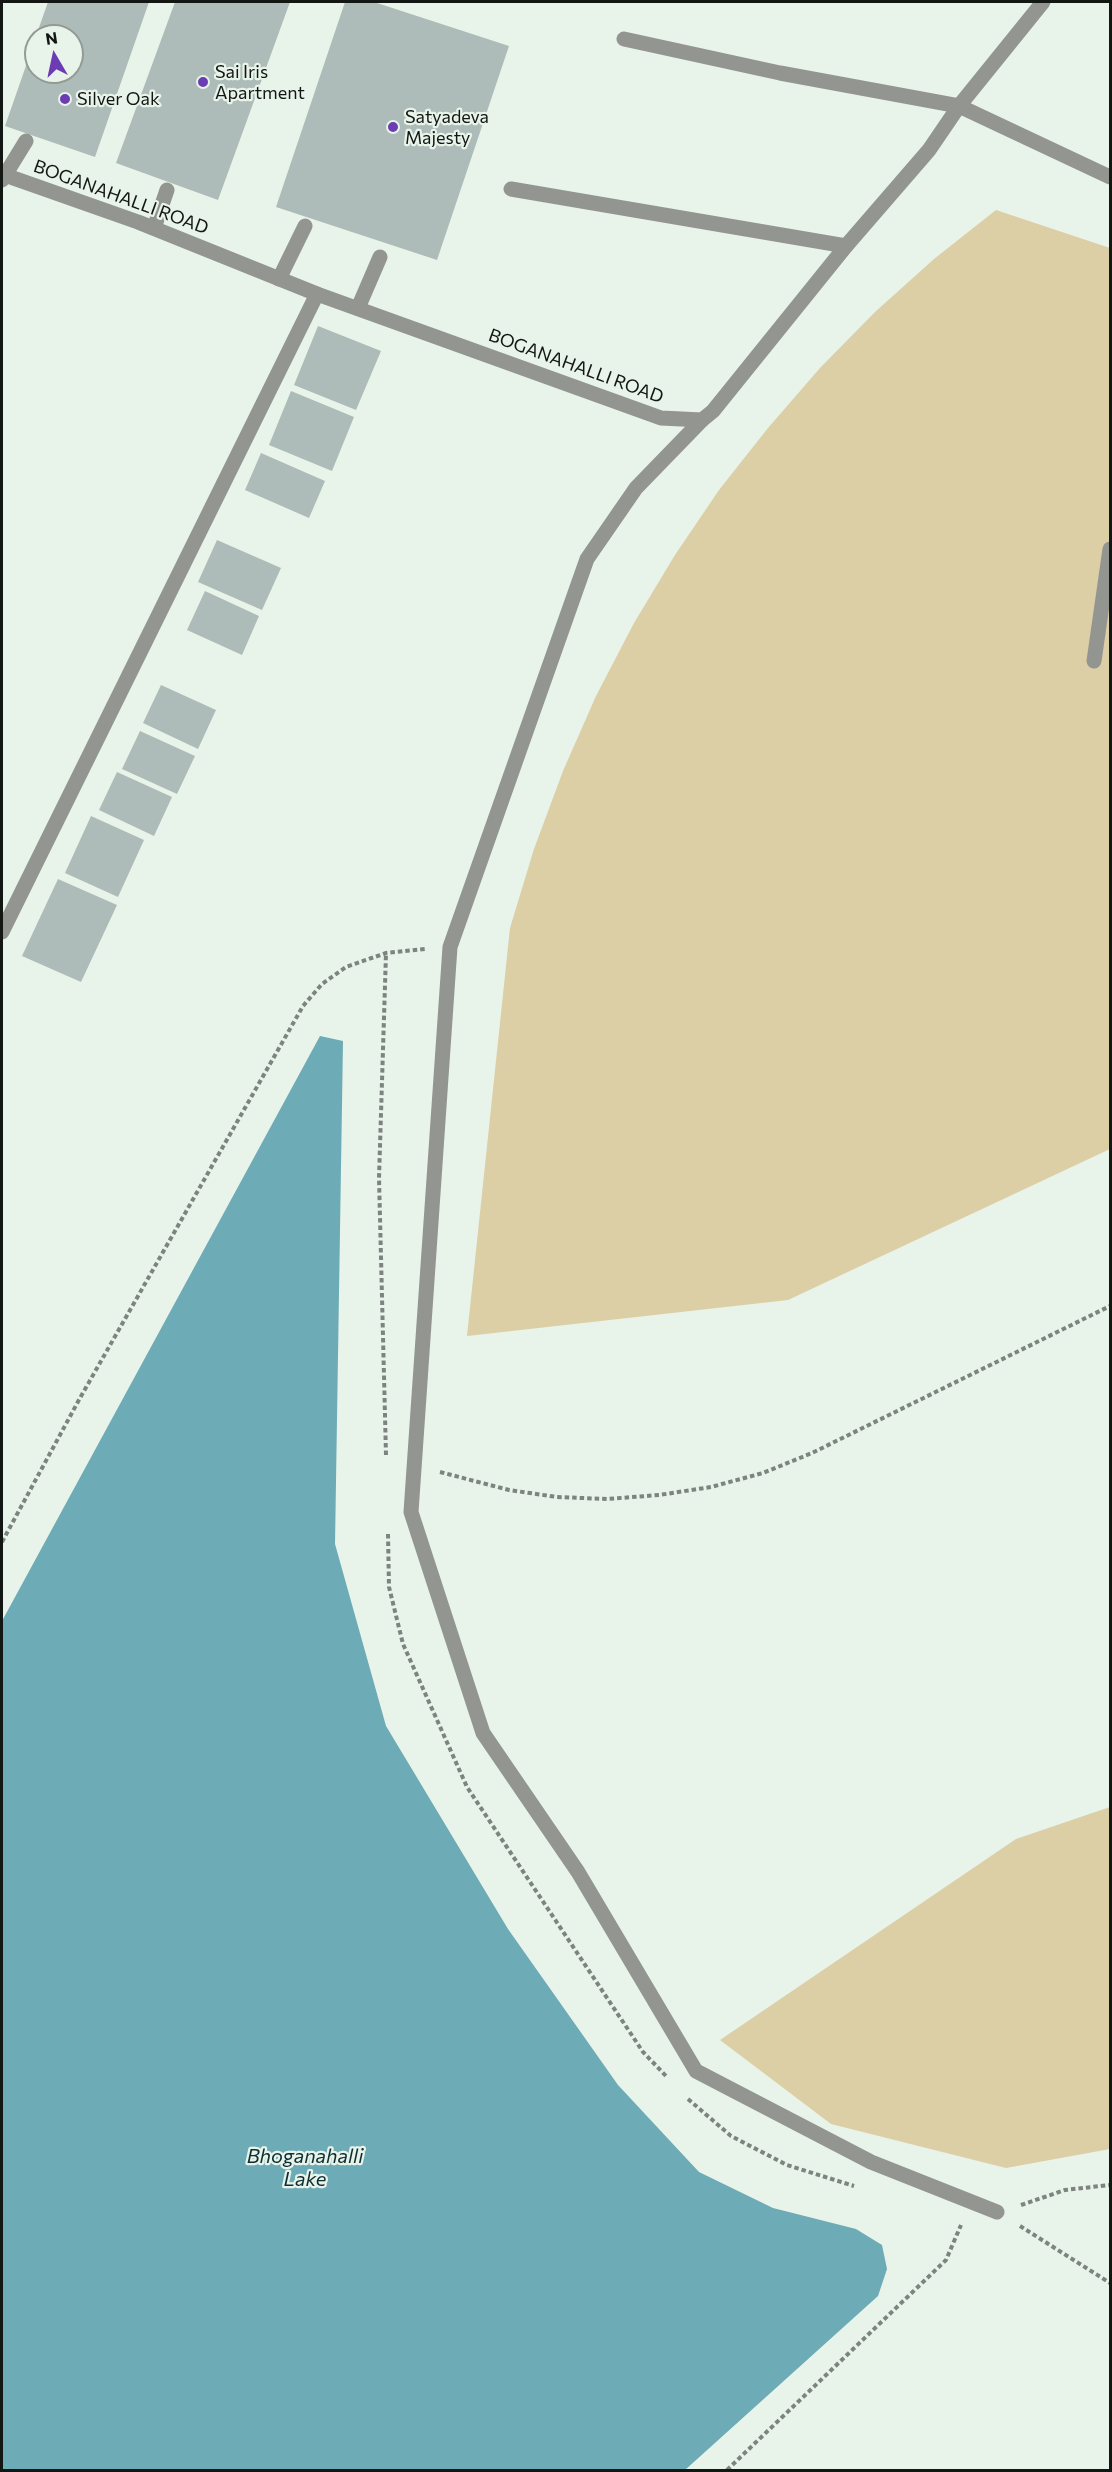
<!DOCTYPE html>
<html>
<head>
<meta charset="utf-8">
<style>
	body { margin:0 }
	#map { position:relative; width:1112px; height:2472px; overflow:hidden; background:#e8f3ea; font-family:Commissioner,sans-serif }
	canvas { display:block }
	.frame { position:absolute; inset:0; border:3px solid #131714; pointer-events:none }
	.north { position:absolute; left:24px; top:24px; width:60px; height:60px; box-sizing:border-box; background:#e8f3ea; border:2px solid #939b94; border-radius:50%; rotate:351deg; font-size:16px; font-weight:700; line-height:24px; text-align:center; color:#131714 }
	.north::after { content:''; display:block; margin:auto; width:21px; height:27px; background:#6c3cb3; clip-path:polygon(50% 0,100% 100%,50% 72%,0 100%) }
</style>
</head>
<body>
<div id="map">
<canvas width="1112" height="2472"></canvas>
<div class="frame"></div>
<div class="north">N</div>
</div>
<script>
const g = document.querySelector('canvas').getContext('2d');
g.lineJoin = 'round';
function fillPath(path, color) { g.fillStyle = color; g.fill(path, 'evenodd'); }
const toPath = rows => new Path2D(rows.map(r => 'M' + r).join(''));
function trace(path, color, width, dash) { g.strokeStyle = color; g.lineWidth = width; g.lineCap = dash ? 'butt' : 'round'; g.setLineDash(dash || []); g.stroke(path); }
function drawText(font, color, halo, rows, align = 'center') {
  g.font = font + ' Commissioner,sans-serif'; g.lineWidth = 4.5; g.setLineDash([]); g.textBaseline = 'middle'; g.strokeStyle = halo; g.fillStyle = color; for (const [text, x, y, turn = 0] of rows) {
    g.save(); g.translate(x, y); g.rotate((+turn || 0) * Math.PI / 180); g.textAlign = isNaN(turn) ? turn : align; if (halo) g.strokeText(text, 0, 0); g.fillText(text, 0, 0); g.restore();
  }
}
fillPath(toPath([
	[996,210,1110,248,1110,1149,788,1300,467,1336,510,928,534,849,563,771,596,696,634,623,675,555,719,490,768,428,820,368,875,312,934,259],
	[1110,1807,1110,2149,1006,2168,831,2124,720,2040,1016,1839]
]), '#dccea5');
fillPath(toPath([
	[320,1036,343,1041,335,1544,386,1726,508,1929,618,2085,699,2172,773,2208,856,2229,882,2245,887,2269,878,2296,685,2470,2,2470,2,1621]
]), '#6dabb6');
fillPath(toPath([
	[48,2,149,2,95,157,5,126,36,37,36,72,72,72,72,36,36,36],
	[175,2,290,2,218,200,116,163],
	[345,2,374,2,509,46,437,260,276,207],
	[318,326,381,351,356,410,294,385],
	[291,391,354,417,332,471,269,445],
	[261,453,325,481,309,518,245,490],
	[217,540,281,568,262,610,198,582],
	[205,591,259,616,242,655,187,630],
	[161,685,216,710,198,749,143,723],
	[140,731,195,756,177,794,122,769],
	[117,772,172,797,154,836,99,810],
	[91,816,144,840,118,897,65,873],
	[58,879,117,905,81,982,22,956]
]), '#adbcb8');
trace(toPath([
	[386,1455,379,1178,386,953],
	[440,1472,509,1490,557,1497,607,1499,659,1495,711,1487,763,1473,812,1453,1110,1306],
	[388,1534,389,1587,403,1644,467,1787,643,2052,666,2076],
	[2,1542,80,1398,303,1006,322,984,346,967,386,953,425,949],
	[688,2099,731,2136,787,2165,854,2186],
	[1021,2205,1065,2190,1110,2185],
	[1020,2226,1110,2283],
	[727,2470,946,2260,961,2225]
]), '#7d847f', 4, [4.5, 3]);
trace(toPath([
	[624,39,780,73,959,106,1110,177],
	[2,180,26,141],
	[511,189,846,246],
	[154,228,167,190],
	[279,279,305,226],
	[358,308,380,257],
	[702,420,636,488,587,559,450,947,411,1512,483,1733,578,1872,696,2071,871,2162,997,2212],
	[1094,661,1110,549],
	[2,932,317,294]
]), '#939590', 15);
trace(toPath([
	[2,174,138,222,317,294,661,418,702,420,713,411,846,246,929,150,959,106,1043,2]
]), '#939590', 15);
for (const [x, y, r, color] of [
	[203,82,6,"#6c3cb3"],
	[65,99,6,"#6c3cb3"],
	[393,127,6,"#6c3cb3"]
]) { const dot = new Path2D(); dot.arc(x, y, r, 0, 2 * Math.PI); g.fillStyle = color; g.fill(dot); trace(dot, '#e8f3ea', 2); }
drawText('18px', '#131714', '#e8f3ea', [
	["Sai Iris",215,72],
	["Apartment",215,93],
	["Silver Oak",77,99],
	["Satyadeva",405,117],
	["Majesty",405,138]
], 'left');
drawText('18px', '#131714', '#e8f3ea', [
	["BOGANAHALLI ROAD",121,197,20],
	["BOGANAHALLI ROAD",576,366,20]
]);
drawText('italic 20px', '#0e2e33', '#e8f3ea', [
	["Bhoganahalli",305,2156],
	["Lake",305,2179]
]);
</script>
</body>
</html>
